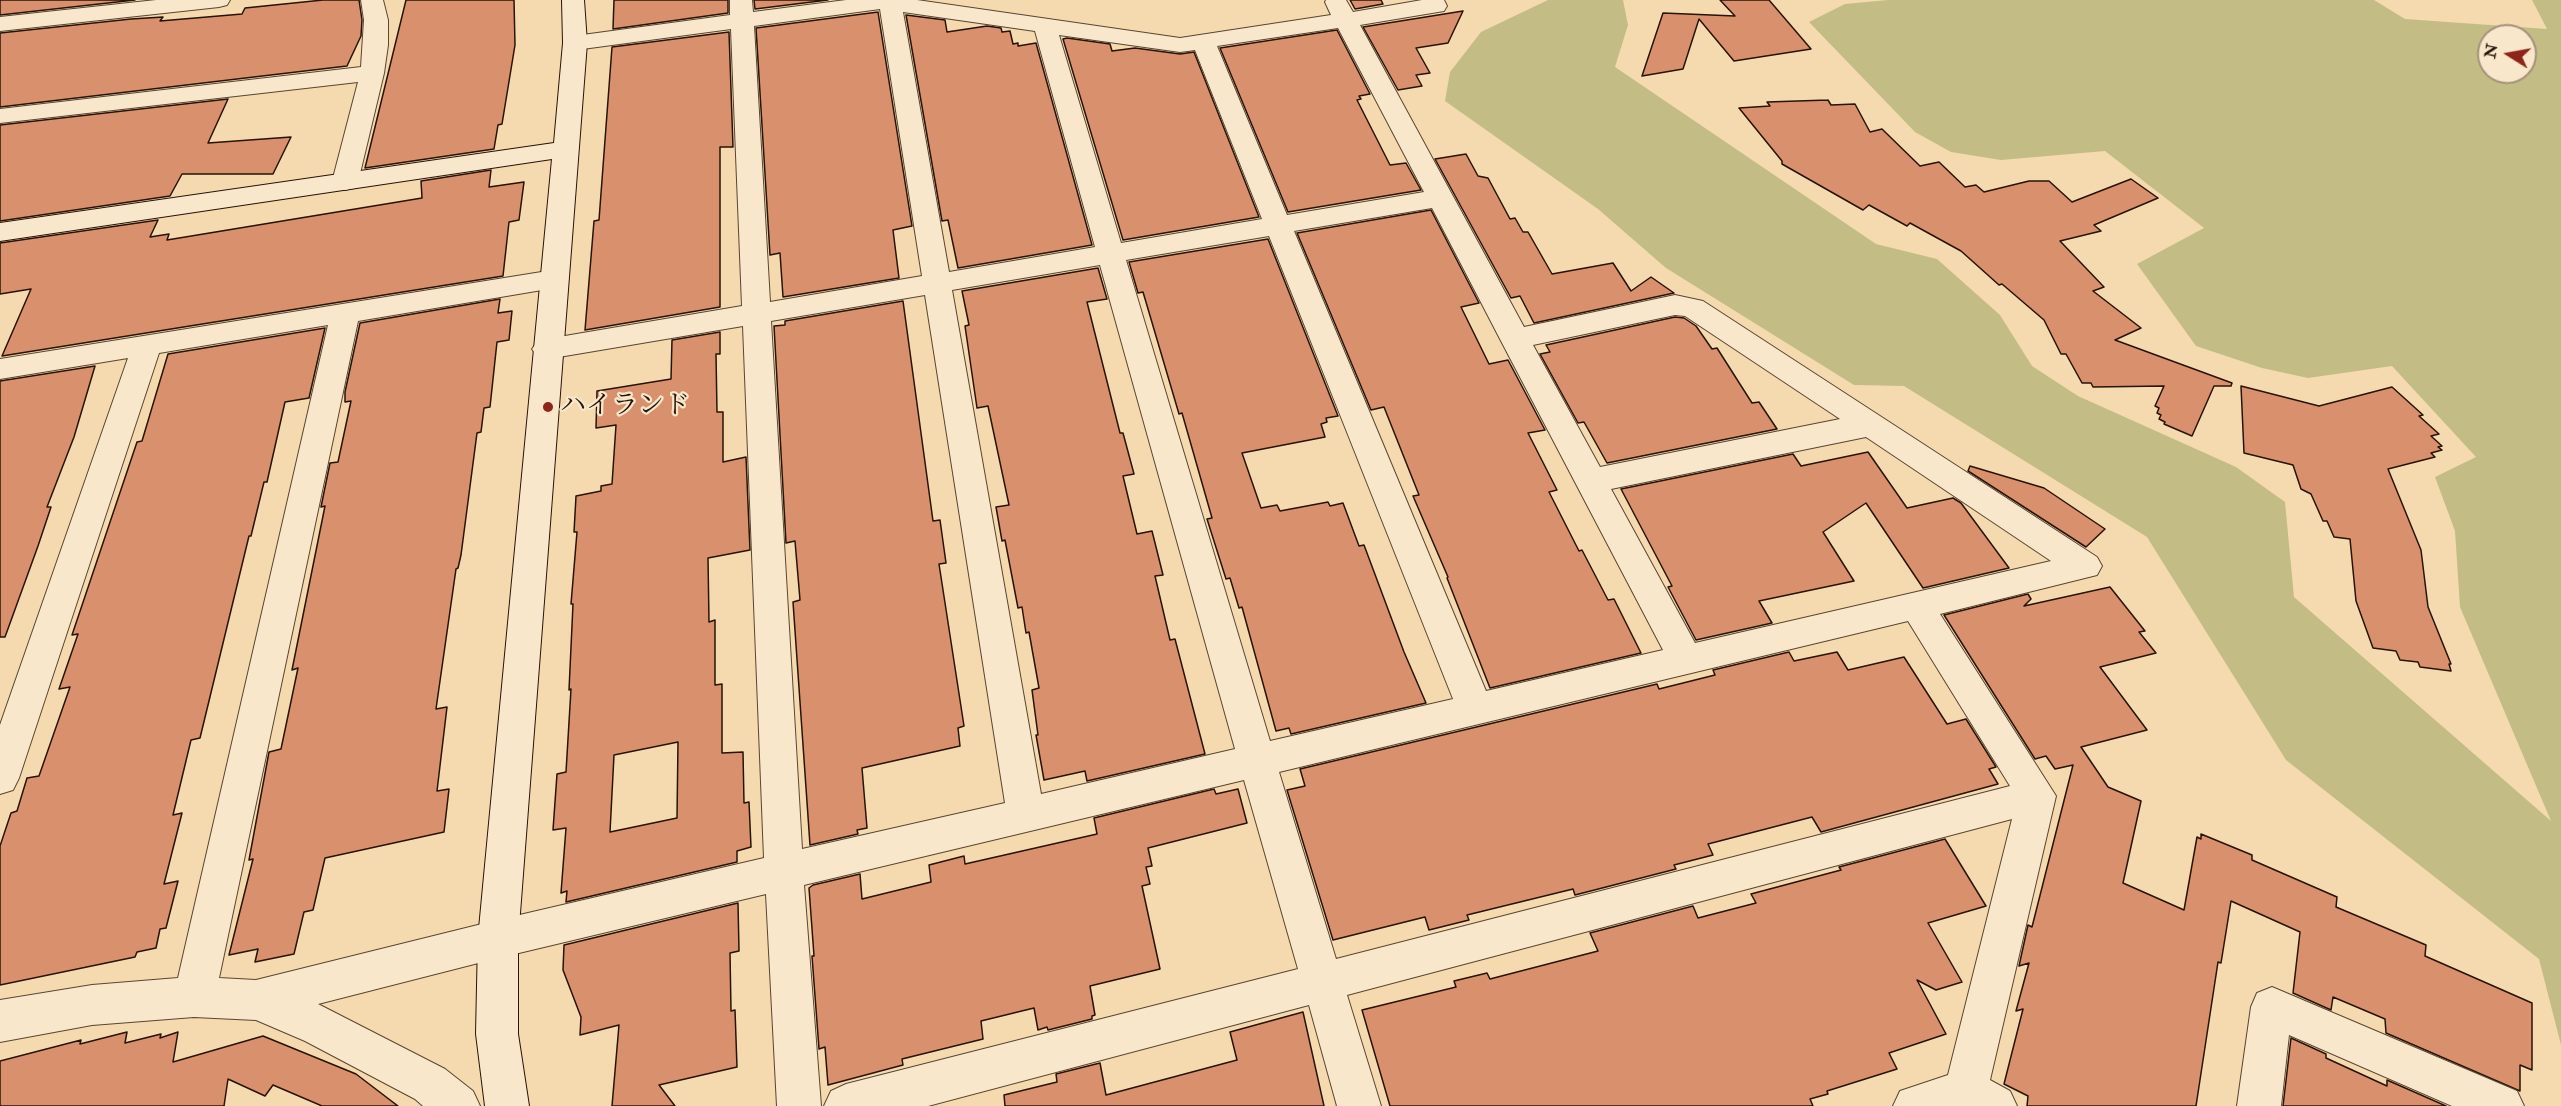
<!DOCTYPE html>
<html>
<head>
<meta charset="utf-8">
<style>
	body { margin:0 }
	#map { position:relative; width:2561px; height:1106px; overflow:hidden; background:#f4daae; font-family:"IM FELL Double Pica",serif }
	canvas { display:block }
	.north { position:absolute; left:2477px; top:24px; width:60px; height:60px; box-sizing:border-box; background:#f8e7ca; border:2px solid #a4927c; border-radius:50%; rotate:281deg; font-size:16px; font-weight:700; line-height:24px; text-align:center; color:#271307 }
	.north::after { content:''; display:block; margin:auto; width:21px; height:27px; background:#8f2418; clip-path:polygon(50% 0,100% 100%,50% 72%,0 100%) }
</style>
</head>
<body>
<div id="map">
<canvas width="2561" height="1106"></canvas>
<div class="north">N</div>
</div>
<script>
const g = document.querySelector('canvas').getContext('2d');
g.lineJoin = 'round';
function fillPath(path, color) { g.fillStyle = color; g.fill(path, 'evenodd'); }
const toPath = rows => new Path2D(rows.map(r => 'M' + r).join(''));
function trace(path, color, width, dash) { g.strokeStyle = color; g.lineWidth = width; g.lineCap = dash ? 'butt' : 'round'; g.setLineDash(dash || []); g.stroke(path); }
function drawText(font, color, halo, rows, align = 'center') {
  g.font = font + ' "IM FELL Double Pica","Noto Serif JP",serif'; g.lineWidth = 4.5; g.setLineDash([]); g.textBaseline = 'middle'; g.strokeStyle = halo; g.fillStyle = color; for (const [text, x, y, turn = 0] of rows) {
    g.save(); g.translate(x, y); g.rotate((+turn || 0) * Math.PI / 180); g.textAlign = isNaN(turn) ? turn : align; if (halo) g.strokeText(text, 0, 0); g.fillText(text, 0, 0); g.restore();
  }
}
fillPath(toPath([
	[1548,0,1623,0,1628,25,1615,67,1876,244,1937,259,2000,315,2032,366,2078,396,2236,467,2285,502,2294,597,2551,821,2460,607,2455,531,2435,477,2476,457,2392,366,2308,378,2262,368,2196,346,2137,264,2204,228,2105,151,2001,160,1951,152,1915,132,1809,22,1845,4,1888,0,2374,0,2405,19,2547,29,2532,0,2561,0,2561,1045,2539,959,2286,760,2147,537,1904,386,1854,385,1666,268,1598,209,1445,101,1450,72,1481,32],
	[2489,36,2525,36,2525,72,2489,72]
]), '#c3bd85');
const building = toPath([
	[0,0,135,0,0,15,0,0],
	[323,0,359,0,362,20,361,36,347,66,0,107,0,33,131,19,163,17,160,21,242,14,245,8,323,0],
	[406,0,514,0,515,45,502,124,498,125,494,149,365,168,406,0],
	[614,0,728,0,728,13,613,29,614,0],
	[754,0,828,0,755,9,754,0],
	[1350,0,1381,0,1383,4,1355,9,1350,0],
	[1720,0,1769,0,1811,49,1734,61,1699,19,1683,69,1642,76,1663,13,1735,16,1720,0],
	[1463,11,1448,43,1416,48,1430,73,1416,75,1422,86,1398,90,1363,27,1463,11],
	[878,12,912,226,893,230,899,278,783,297,780,253,770,255,756,28,878,12],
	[906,15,945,20,947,32,987,26,1001,28,1002,32,1010,31,1013,44,1018,43,1018,46,1036,43,1092,245,958,268,948,220,942,221,906,15],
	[1337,30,1370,94,1359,96,1361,99,1357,100,1390,165,1406,163,1421,190,1288,212,1220,48,1337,30],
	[729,32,733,147,720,147,720,307,585,330,594,221,599,220,612,47,729,32],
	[1067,38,1110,44,1112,51,1135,48,1180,54,1194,52,1259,217,1123,240,1063,39,1067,38],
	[228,99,208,143,291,137,273,174,182,174,170,196,0,221,0,125,228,99],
	[1828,100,1831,105,1855,104,1870,132,1882,129,1920,166,1939,162,1965,187,1976,185,1984,192,2029,181,2049,181,2072,202,2131,179,2158,198,2094,225,2101,231,2060,241,2104,287,2093,291,2141,328,2115,340,2232,383,2231,386,2214,386,2192,436,2164,424,2165,422,2159,419,2161,415,2157,413,2159,408,2155,406,2164,386,2093,387,2091,383,2082,383,2066,354,2061,354,2044,320,2002,284,1999,285,1961,251,1910,223,1907,226,1869,205,1863,210,1782,164,1782,161,1739,108,1770,106,1767,102,1828,100],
	[1466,154,1478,176,1488,178,1510,219,1515,218,1523,232,1528,232,1552,274,1613,263,1631,291,1651,277,1674,293,1534,323,1520,296,1511,298,1435,159,1466,154],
	[491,170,489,187,524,182,519,220,509,222,503,276,2,356,31,289,0,294,0,243,158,220,150,237,169,234,167,240,422,198,421,181,491,170],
	[1431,210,1479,303,1461,307,1489,364,1508,360,1545,430,1528,433,1557,490,1549,492,1579,551,1582,550,1608,600,1614,599,1641,653,1490,688,1447,578,1448,577,1413,496,1419,495,1384,407,1371,410,1297,233,1431,210],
	[1268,239,1338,416,1326,418,1327,422,1321,424,1325,437,1242,453,1261,508,1277,505,1280,511,1328,502,1330,506,1343,503,1359,546,1364,545,1404,652,1426,703,1291,734,1289,728,1276,731,1242,607,1239,608,1230,578,1226,579,1207,519,1212,518,1182,413,1179,414,1143,292,1138,293,1129,262,1268,239],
	[1098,268,1107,299,1087,302,1120,433,1123,433,1134,474,1123,476,1137,534,1152,531,1163,575,1155,576,1170,640,1175,639,1205,754,1087,781,1085,771,1044,780,1036,735,1038,735,1032,690,1039,688,1029,632,1026,633,1022,607,1018,608,1005,540,1002,541,996,507,1009,505,988,406,977,408,965,326,969,325,962,291,1098,268],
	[500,299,498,313,512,311,509,340,497,342,490,407,484,408,481,432,477,433,461,555,458,568,456,569,436,709,447,707,437,791,449,789,444,832,325,858,313,910,304,912,294,954,255,962,258,949,229,955,253,859,249,860,269,752,281,749,298,668,292,670,325,506,321,507,330,463,338,462,351,401,345,402,345,392,360,323,500,299],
	[903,301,933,521,940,520,946,563,939,564,964,726,958,728,960,746,862,768,867,828,857,830,858,834,810,845,793,602,800,600,795,541,786,543,774,326,785,325,785,321,903,301],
	[1675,317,1684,318,1696,326,1712,349,1717,348,1752,403,1759,402,1777,429,1607,463,1584,422,1578,423,1540,354,1550,352,1546,345,1675,317],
	[325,328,309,398,285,402,267,482,264,482,251,536,249,536,200,738,191,740,173,815,182,813,164,884,178,881,166,928,160,929,156,948,137,952,135,957,0,985,0,846,11,813,17,811,27,778,39,776,70,687,59,689,78,634,72,635,137,442,142,441,168,354,325,328],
	[720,332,720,354,716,354,717,412,723,412,723,462,746,457,750,550,708,558,709,622,715,620,715,685,722,684,722,753,743,752,744,803,749,802,751,847,737,851,737,862,566,902,567,891,561,893,566,828,553,830,557,774,566,772,571,689,569,690,573,604,571,604,577,532,574,532,576,496,601,491,601,486,612,484,616,425,596,428,597,391,671,379,672,340,720,332],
	[678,742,677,818,610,832,614,755,678,742],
	[95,366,74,437,47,507,51,507,38,546,5,637,0,637,0,381,95,366],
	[2241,386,2319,406,2392,387,2423,415,2419,416,2439,434,2431,436,2442,446,2438,447,2442,450,2431,453,2435,457,2388,469,2421,550,2428,607,2451,664,2449,664,2451,671,2420,667,2418,662,2400,660,2396,651,2373,648,2356,601,2350,539,2334,537,2327,521,2323,521,2311,494,2301,489,2293,465,2244,453,2241,386],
	[1868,452,1907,508,1953,498,1961,503,2009,568,1923,588,1866,503,1823,532,1854,581,1759,601,1772,623,1696,640,1668,587,1672,586,1621,489,1793,454,1801,466,1868,452],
	[1970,466,2044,488,2105,529,2086,547,1968,471,1970,466],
	[2110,587,2145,631,2139,632,2156,653,2100,667,2147,730,2081,747,2108,787,2141,801,2123,883,2184,910,2197,837,2201,839,2201,834,2252,855,2252,860,2337,897,2336,907,2426,945,2425,956,2532,1003,2532,1070,2520,1065,2520,1091,2386,1033,2385,1019,2333,997,2331,1010,2293,993,2300,932,2231,901,2221,963,2218,962,2196,1106,2027,1106,2028,1096,2004,1084,2023,1009,2016,1011,2029,963,2019,966,2028,925,2032,927,2073,765,2055,769,2046,756,2035,759,1944,615,2028,594,2031,599,2024,606,2110,587],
	[1789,652,1794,661,1837,652,1848,670,1904,657,1947,724,1966,719,1996,767,1989,769,1998,784,1821,832,1812,817,1708,844,1713,855,1674,865,1676,869,1575,895,1573,889,1467,915,1469,920,1429,930,1425,917,1333,940,1287,790,1305,786,1300,769,1657,684,1659,689,1715,675,1713,670,1789,652],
	[1214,789,1216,794,1238,789,1247,823,1148,848,1152,866,1146,867,1150,884,1142,886,1160,969,1090,986,1095,1015,1092,1016,1092,1019,1048,1030,1047,1027,1038,1030,1034,1008,981,1021,983,1039,902,1059,903,1065,828,1085,825,1047,819,1049,812,956,814,956,809,888,813,885,860,874,862,899,931,882,929,865,964,856,965,864,1097,834,1094,818,1214,789],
	[1945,839,1986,906,1928,923,1962,982,1936,990,1917,980,1946,1034,1889,1053,1897,1069,1827,1091,1828,1094,1810,1099,1813,1106,1390,1106,1362,1010,1456,987,1454,981,1487,973,1490,979,1598,951,1590,933,1693,906,1698,918,1756,903,1751,894,1841,870,1839,867,1945,839],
	[738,903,739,951,730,953,731,1011,735,1010,737,1067,659,1085,675,1106,612,1106,619,1025,580,1035,581,1017,563,970,564,945,738,903],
	[1303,1012,1324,1106,1005,1106,1004,1095,1057,1082,1056,1074,1100,1063,1106,1095,1237,1060,1230,1032,1303,1012],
	[127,1032,125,1043,161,1034,160,1038,178,1032,173,1062,263,1036,356,1074,398,1106,322,1106,273,1085,265,1096,228,1079,224,1106,0,1106,0,1061,81,1040,80,1044,127,1032],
	[2291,1038,2326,1054,2326,1058,2387,1086,2387,1080,2446,1106,2283,1106,2291,1038]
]);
fillPath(building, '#d9906c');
trace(building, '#271307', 1.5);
const street = toPath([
	[156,0,230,0,227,5,219,7,0,31,0,17,156,0],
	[361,0,383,0,388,20,388,45,384,73,358,182,354,188,345,190,336,188,332,182,358,82,0,123,0,109,361,67,364,20,361,0],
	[730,0,752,0,753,12,846,0,917,0,1180,38,1331,15,1325,2,1326,0,1346,0,1353,12,1422,0,1444,0,1447,6,1444,11,1360,25,1524,327,1675,295,1703,301,2097,557,2102,566,2097,575,1940,614,2056,796,1990,1080,2010,1091,2017,1106,1893,1106,1900,1091,1948,1075,2012,819,1347,995,1381,1106,1337,1106,1309,1005,928,1106,824,1106,831,1091,846,1084,1298,969,1244,780,804,885,821,1106,777,1106,766,894,498,958,318,1004,445,1069,473,1091,480,1106,423,1106,415,1099,305,1041,256,1020,194,1017,92,1025,0,1042,0,1000,92,985,178,978,328,325,159,353,19,778,13,790,0,794,0,725,128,358,0,379,0,359,554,270,564,272,568,279,564,286,554,288,358,321,219,978,256,980,498,920,764,858,743,326,547,359,537,356,532,349,537,342,547,339,742,306,731,29,575,50,567,48,563,43,567,38,575,36,730,15,730,0],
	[880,9,922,276,770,302,754,26,880,9],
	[903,12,1035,31,1095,247,949,272,903,12],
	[1338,28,1424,192,1287,215,1217,46,1338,28],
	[1059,35,1180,52,1195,50,1262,219,1121,243,1059,35],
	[1432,208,1500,339,1663,650,1486,691,1294,231,1432,208],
	[1269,236,1453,699,1270,741,1126,260,1269,236],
	[1100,265,1235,749,1041,794,952,290,1100,265],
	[925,295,1005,803,802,849,771,321,925,295],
	[1675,315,1685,316,1840,419,1600,467,1533,345,1675,315],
	[1866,437,2051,561,1695,643,1611,489,1866,437],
	[1908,621,2010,786,1336,959,1279,772,1908,621],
	[2272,987,2517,1091,2524,1106,2452,1106,2289,1035,2281,1106,2237,1106,2251,1007,2257,993,2272,987]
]);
const secondary = toPath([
	[562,0,584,0,587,43,518,939,518,1034,529,1106,485,1106,476,1034,478,939,552,159,0,241,0,223,554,143,563,43,562,0]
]);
trace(street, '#5a4531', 2);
trace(secondary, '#271307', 2);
fillPath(street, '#f8e7ca');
fillPath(secondary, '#f8e7ca');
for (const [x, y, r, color] of [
	[548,407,6,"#8f2418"]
]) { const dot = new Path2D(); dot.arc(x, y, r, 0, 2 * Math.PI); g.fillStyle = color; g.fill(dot); trace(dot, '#f8e7ca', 2); }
drawText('26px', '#271307', '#f8e7ca', [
	["ハイランド",560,407]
], 'left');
</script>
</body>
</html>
